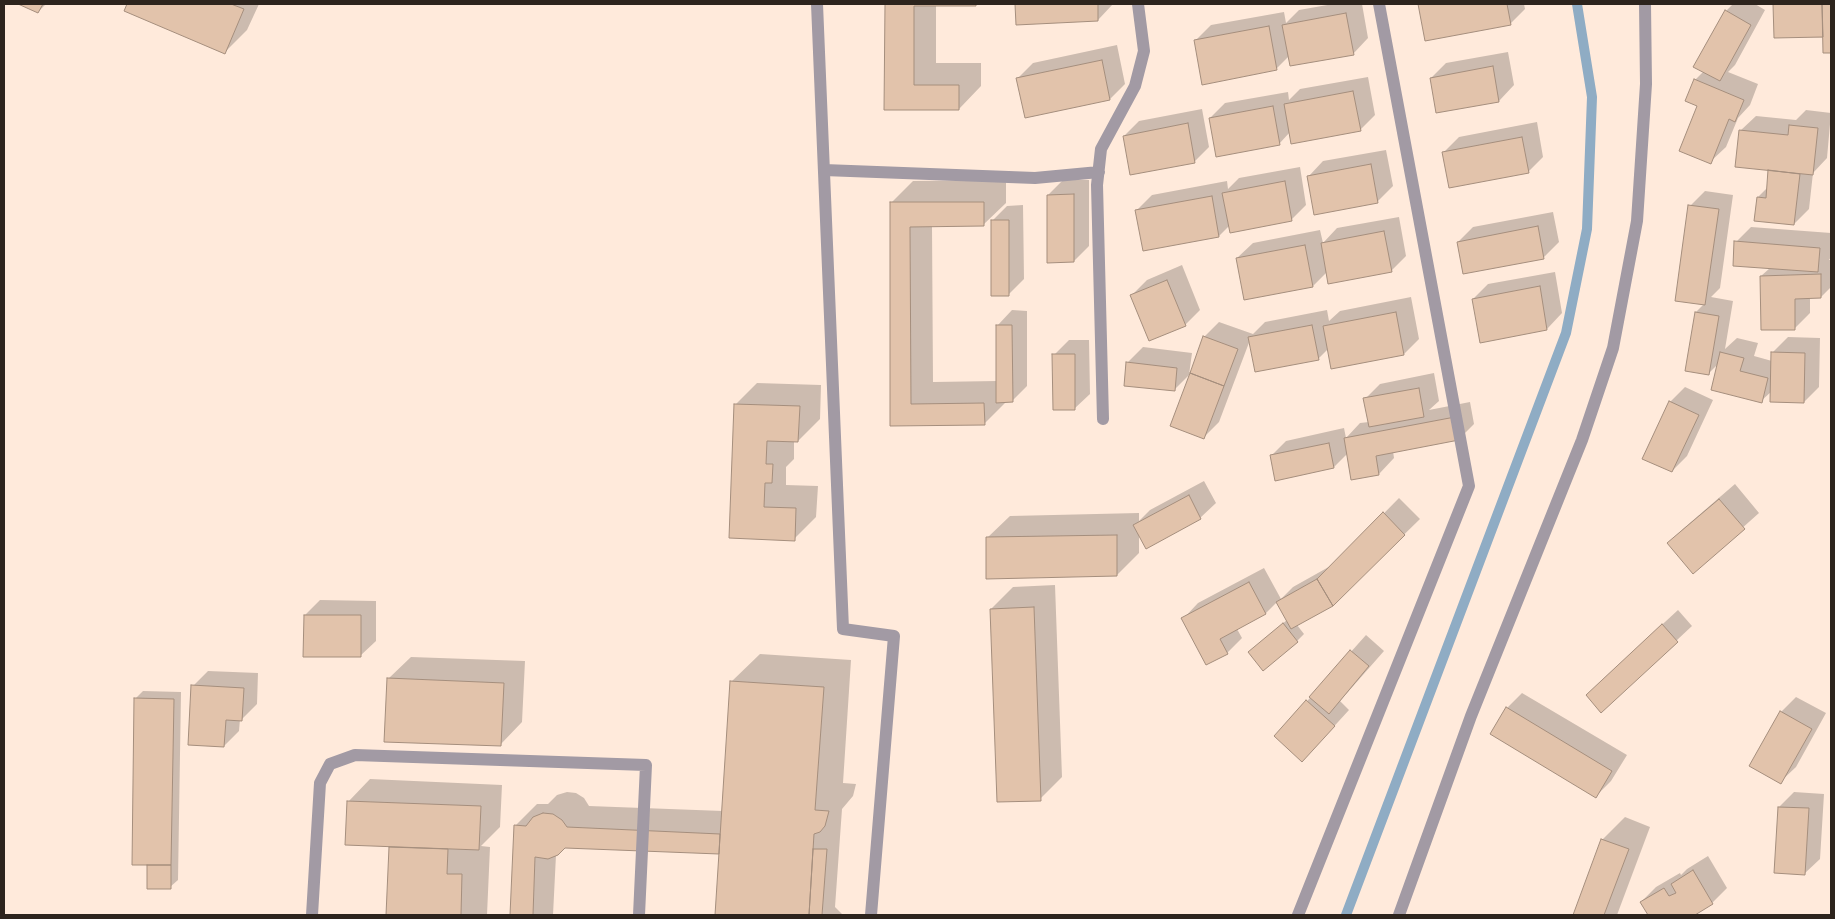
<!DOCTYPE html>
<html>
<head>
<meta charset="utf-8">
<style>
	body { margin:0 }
	#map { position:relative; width:1835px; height:919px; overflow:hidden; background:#ffeadb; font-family:Montserrat,sans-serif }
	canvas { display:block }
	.frame { position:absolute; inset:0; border:5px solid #2d241d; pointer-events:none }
</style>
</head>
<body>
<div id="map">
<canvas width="1835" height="919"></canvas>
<div class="frame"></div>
</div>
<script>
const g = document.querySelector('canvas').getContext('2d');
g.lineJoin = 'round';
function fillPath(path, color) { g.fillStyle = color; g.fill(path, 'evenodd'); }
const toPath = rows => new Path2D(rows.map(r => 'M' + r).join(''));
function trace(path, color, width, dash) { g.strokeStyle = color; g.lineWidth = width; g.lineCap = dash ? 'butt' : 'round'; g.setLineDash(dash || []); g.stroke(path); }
fillPath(toPath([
	[21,4,46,4,38,12],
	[129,4,259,4,247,30,225,52,126,10],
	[886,4,977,4,976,5,936,5,936,63,981,63,981,86,959,109,886,109],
	[1016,4,1113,4,1098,20,1017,24],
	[1333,4,1362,4,1368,38,1353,54,1289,56,1276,69,1195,41,1211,25,1284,12,1286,23,1299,10],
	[1419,4,1524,4,1525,9,1510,24,1426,39],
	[1733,4,1755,4,1765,10,1735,65,1728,72,1758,84,1750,105,1738,118,1726,147,1710,162,1695,80,1704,71,1726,11],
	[1775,4,1831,4,1831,51,1824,51,1824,35,1775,36],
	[1117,45,1125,84,1110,99,1026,117,1018,78,1033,63],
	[1508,52,1514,85,1499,101,1437,112,1431,78,1446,63],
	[1368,77,1375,115,1360,130,1290,132,1279,144,1210,118,1225,103,1288,92,1289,100,1300,89],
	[1202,109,1209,147,1194,162,1124,136,1139,121],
	[1806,110,1831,113,1827,158,1813,173,1809,209,1794,224,1758,197,1768,187,1770,169,1740,131,1756,116,1796,120],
	[1537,122,1543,157,1528,172,1444,152,1459,137],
	[1386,150,1393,186,1377,202,1308,177,1323,161],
	[1300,167,1306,205,1291,220,1230,225,1219,236,1136,211,1152,195,1227,181,1228,189,1239,178],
	[1006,180,1006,203,983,225,932,226,933,382,997,381,997,326,1012,310,1027,311,1027,386,1012,401,1006,402,984,424,892,425,891,203,913,181],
	[1063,180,1089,180,1089,246,1074,261,1048,195],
	[1705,191,1733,195,1720,288,1711,297,1733,301,1725,349,1737,338,1758,343,1754,356,1772,361,1772,353,1788,337,1820,338,1819,387,1804,402,1772,391,1761,401,1719,363,1709,373,1696,312,1704,304,1690,206],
	[1023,205,1024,279,1008,295,992,221,1007,206],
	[1553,212,1559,242,1544,257,1458,242,1473,227],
	[1399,217,1406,256,1391,271,1327,272,1313,286,1245,299,1237,258,1253,243,1320,230,1323,243,1337,228],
	[1751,227,1831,233,1831,257,1829,260,1831,260,1831,287,1821,297,1810,297,1810,313,1795,328,1761,276,1770,268,1736,242],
	[1182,265,1200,310,1185,325,1132,295,1147,280],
	[1555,272,1562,313,1547,329,1473,299,1488,284],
	[1411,297,1419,339,1404,354,1329,348,1318,359,1250,340,1219,422,1204,437,1204,337,1219,322,1253,334,1265,322,1327,310,1329,321,1340,311],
	[1069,340,1089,340,1090,394,1074,409,1054,355],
	[1143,347,1192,353,1189,375,1174,390,1125,384,1128,362],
	[1434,373,1439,401,1429,410,1470,402,1474,424,1459,439,1393,451,1394,458,1379,474,1348,453,1334,467,1271,456,1286,441,1344,428,1346,438,1360,423,1369,422,1365,399,1380,384],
	[757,383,821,385,820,419,798,441,794,441,794,459,786,467,786,485,818,486,816,517,794,539,730,537,735,405],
	[1685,387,1713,400,1687,456,1672,471,1670,402],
	[1204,481,1216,503,1200,518,1139,533,1139,553,1117,575,987,538,1010,516,1139,513,1139,521,1150,510],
	[1735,484,1759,513,1693,572,1668,543,1684,528],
	[1399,498,1420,519,1332,605,1297,625,1304,634,1297,641,1257,645,1287,620,1277,602,1266,613,1237,629,1242,638,1227,653,1183,619,1198,603,1264,568,1281,599,1293,587,1334,564],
	[1055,585,1062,777,1040,799,991,609,1013,587],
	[320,600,376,601,376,641,360,656,305,615],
	[1678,610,1692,626,1601,711,1602,680],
	[1366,635,1384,651,1340,701,1349,710,1317,745,1276,736],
	[760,654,851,660,843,783,856,784,853,796,842,809,835,907,843,915,716,915,720,853,565,847,556,855,553,915,511,915,515,826,537,804,548,804,557,795,567,792,576,793,584,798,589,806,723,811,731,682],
	[411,657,525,661,522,722,500,745,388,679],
	[208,671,258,673,257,704,242,719,240,719,239,731,224,746,193,686],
	[143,691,181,692,178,880,170,887,149,864,135,699],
	[1522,693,1627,755,1611,781,1596,796,1507,708],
	[1796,697,1826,713,1796,767,1780,782,1781,712],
	[370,779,502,785,500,827,481,846,490,847,487,915,388,915,391,845,348,802],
	[1794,792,1824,794,1820,859,1804,874,1779,807],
	[1625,817,1650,827,1617,915,1574,915,1603,839],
	[1708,856,1727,888,1712,903,1693,915,1649,915,1641,902,1656,887,1680,873,1681,875,1687,869]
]), '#0003');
trace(toPath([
	[1346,915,1566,333,1587,229,1592,97,1577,4]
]), '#8facc4', 10);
const building = toPath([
	[18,4,43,4,38,13,18,4],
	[127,4,231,4,244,9,225,54,124,11,127,4],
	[885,4,976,4,976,6,914,6,914,85,959,85,959,110,884,110,885,4],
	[1015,4,1098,4,1098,21,1016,25,1015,4],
	[1418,4,1507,4,1511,25,1425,41,1418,4],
	[1773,4,1822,4,1823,37,1774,38,1773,4],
	[1822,4,1831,4,1831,53,1823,53,1822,4],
	[1725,10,1751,25,1720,81,1693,67,1725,10],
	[1346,13,1354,55,1290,66,1282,25,1346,13],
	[1269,26,1277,70,1202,85,1194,40,1269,26],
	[1102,60,1110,100,1025,118,1016,78,1102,60],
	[1493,66,1499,102,1436,113,1430,78,1493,66],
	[1694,79,1744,100,1735,122,1729,119,1711,164,1679,151,1697,106,1685,101,1694,79],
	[1353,91,1361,131,1291,144,1284,104,1353,91],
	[1273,106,1280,145,1216,157,1209,118,1273,106],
	[1188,123,1195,163,1130,175,1123,136,1188,123],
	[1789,125,1818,128,1813,175,1735,167,1739,130,1788,135,1789,125],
	[1522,137,1529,173,1449,188,1442,152,1522,137],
	[1371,164,1378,203,1314,215,1307,176,1371,164],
	[1768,170,1800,174,1794,225,1754,221,1757,197,1766,198,1768,170],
	[1285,181,1292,221,1230,233,1222,193,1285,181],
	[1074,194,1074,262,1047,263,1047,195,1074,194],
	[1212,196,1219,237,1143,251,1135,210,1212,196],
	[890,202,984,202,984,226,910,227,911,404,984,403,985,425,890,426,890,202],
	[1688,205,1719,209,1705,305,1675,301,1688,205],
	[991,220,1009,220,1009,296,991,296,991,220],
	[1538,226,1544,259,1463,274,1457,242,1538,226],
	[1384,231,1392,272,1328,284,1321,243,1384,231],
	[1734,241,1820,248,1818,272,1733,266,1734,241],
	[1305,245,1313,287,1244,300,1236,258,1305,245],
	[1821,274,1821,298,1795,299,1795,330,1761,330,1760,276,1821,274],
	[1167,280,1186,326,1149,341,1130,295,1167,280],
	[1540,286,1547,330,1480,343,1472,299,1540,286],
	[1396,312,1404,355,1331,369,1323,326,1396,312],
	[1695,312,1719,316,1709,375,1685,371,1695,312],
	[996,325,1012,325,1013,402,996,403,996,325],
	[1312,325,1319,360,1255,372,1248,337,1312,325],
	[1203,336,1238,349,1224,386,1190,373,1203,336],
	[1720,352,1744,358,1740,371,1768,378,1762,403,1711,390,1720,352],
	[1771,352,1805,353,1804,403,1770,402,1771,352],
	[1052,354,1075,354,1075,410,1053,410,1052,354],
	[1126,362,1177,368,1175,391,1124,386,1126,362],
	[1190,373,1224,386,1204,439,1170,426,1190,373],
	[1419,388,1424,417,1369,427,1363,398,1419,388],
	[1669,401,1699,415,1672,472,1642,459,1669,401],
	[734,404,800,406,798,442,767,441,766,464,773,464,772,483,765,483,764,507,796,508,795,541,729,538,734,404],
	[1455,417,1459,440,1376,456,1379,475,1351,480,1344,438,1455,417],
	[1329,443,1334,468,1275,481,1270,455,1329,443],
	[1189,495,1201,519,1146,549,1133,525,1189,495],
	[1719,499,1745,529,1693,574,1667,543,1719,499],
	[1383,512,1405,535,1333,606,1317,579,1383,512],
	[1117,535,1117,576,986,579,986,537,1117,535],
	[1317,579,1333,606,1291,629,1276,602,1317,579],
	[1249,582,1266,614,1220,639,1228,654,1206,665,1181,618,1249,582],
	[1034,607,1041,801,997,802,990,609,1034,607],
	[304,615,361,615,361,657,303,657,304,615],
	[1283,623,1298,642,1263,671,1248,652,1283,623],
	[1662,624,1678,642,1601,713,1586,695,1662,624],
	[1350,650,1369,666,1329,714,1309,697,1350,650],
	[387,678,504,683,501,746,384,742,387,678],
	[730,681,824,687,815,810,829,811,825,826,820,832,814,834,809,915,715,915,730,681],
	[191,685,244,688,242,721,226,720,224,747,188,745,191,685],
	[134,698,174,699,171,865,132,865,134,698],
	[1306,700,1335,726,1302,762,1274,736,1306,700],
	[1506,707,1612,771,1596,798,1490,734,1506,707],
	[1780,711,1812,729,1781,784,1749,766,1780,711],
	[347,801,481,806,479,850,345,845,347,801],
	[1778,807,1809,808,1805,875,1774,873,1778,807],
	[543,813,553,814,562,820,567,827,720,834,719,854,565,848,558,855,548,859,535,857,533,915,510,915,514,825,526,826,533,817,543,813],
	[1601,839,1629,849,1604,915,1573,915,1601,839],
	[389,847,448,849,447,874,462,874,461,915,386,915,389,847],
	[813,849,827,849,822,915,809,915,813,849],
	[147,865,171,865,171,889,147,889,147,865],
	[1693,870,1713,904,1695,915,1648,915,1640,902,1664,888,1669,896,1676,893,1671,884,1693,870]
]);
fillPath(building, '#e2c3ab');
trace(building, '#a58e7d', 1);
trace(toPath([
	[817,4,843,629,894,636,871,915],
	[824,170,1035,178,1099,172],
	[1103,419,1097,185,1101,149,1135,86,1144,51,1138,4],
	[312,915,320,783,330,764,355,755,646,765,639,915],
	[1298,915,1469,486,1379,4],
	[1399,915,1471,716,1582,440,1613,348,1637,221,1646,84,1645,4]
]), '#a29aa4', 12);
</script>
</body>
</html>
